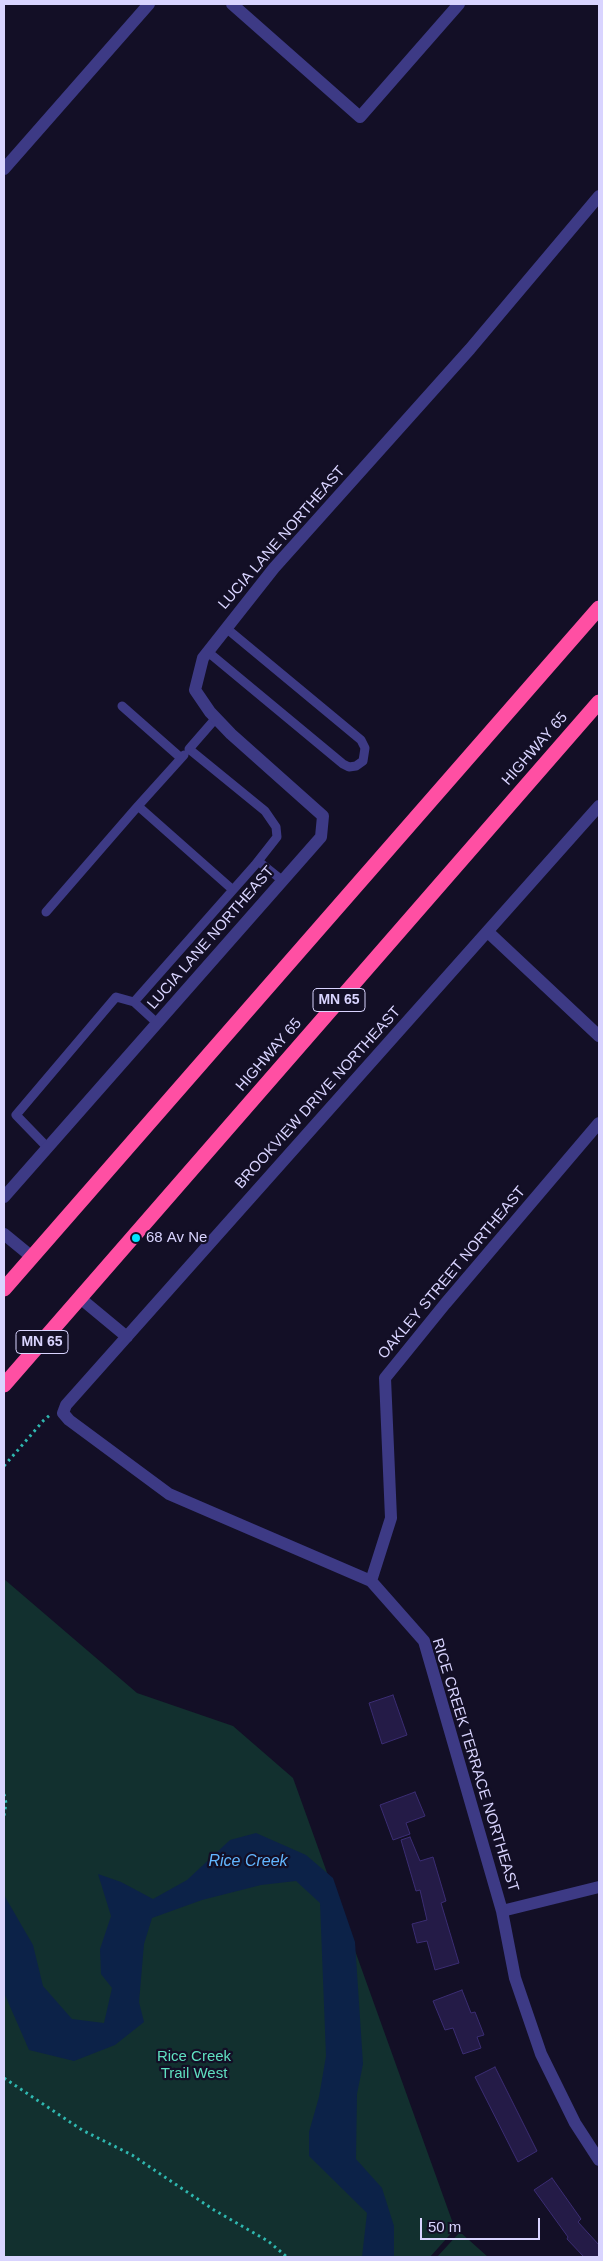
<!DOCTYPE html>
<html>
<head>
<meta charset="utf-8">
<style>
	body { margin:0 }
	#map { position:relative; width:603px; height:2261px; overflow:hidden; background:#130f26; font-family:Helvetica,sans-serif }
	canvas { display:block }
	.frame { position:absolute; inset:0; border:5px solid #d9d4ff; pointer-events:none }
	.scale { position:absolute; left:420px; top:2218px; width:120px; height:22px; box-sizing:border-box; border:2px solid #d9d4ff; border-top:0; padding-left:6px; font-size:15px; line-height:18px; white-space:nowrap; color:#d9d4ff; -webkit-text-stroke:4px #130f26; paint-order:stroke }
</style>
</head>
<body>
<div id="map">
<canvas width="603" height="2261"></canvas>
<div class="frame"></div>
<div class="scale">50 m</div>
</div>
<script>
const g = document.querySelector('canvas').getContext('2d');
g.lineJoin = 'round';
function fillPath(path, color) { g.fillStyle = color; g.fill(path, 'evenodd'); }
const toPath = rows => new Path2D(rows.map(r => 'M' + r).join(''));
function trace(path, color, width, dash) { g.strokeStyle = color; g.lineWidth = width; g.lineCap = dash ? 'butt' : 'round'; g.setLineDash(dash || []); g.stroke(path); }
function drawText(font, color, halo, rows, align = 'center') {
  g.font = font + ' Helvetica,sans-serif'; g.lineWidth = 4.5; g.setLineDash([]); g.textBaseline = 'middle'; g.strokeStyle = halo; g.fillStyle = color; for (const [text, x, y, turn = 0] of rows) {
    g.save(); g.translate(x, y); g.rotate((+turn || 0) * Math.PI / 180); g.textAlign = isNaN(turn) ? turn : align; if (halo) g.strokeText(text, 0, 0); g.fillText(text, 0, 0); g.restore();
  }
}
fillPath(toPath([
	[4,1579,137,1693,233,1726,293,1778,455,2229,430,2257,4,2257],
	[460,2232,488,2257,437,2257]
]), '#12302f');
fillPath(toPath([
	[256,1833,306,1855,333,1878,355,1942,363,2064,357,2094,356,2159,382,2188,394,2226,394,2257,362,2257,367,2213,309,2156,309,2132,319,2097,326,2056,320,1903,296,1881,261,1885,202,1900,152,1918,144,1944,139,2002,144,2022,115,2045,74,2061,29,2050,5,1995,4,1895,33,1945,43,1986,72,2019,104,2023,112,1988,101,1974,100,1949,111,1916,98,1874,121,1882,153,1899,187,1880,230,1840]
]), '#0c2248');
const building = toPath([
	[393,1695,407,1735,382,1744,369,1703,393,1695],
	[415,1792,425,1816,406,1823,410,1834,393,1840,380,1805,415,1792],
	[410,1837,420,1861,433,1857,446,1901,441,1903,459,1963,435,1970,427,1941,417,1943,412,1924,427,1920,420,1890,416,1891,401,1840,410,1837],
	[462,1990,471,2013,475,2012,484,2035,477,2037,481,2048,463,2054,453,2028,445,2030,433,2001,462,1990],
	[495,2067,537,2151,518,2162,475,2077,495,2067],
	[552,2178,581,2219,578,2222,599,2245,599,2257,584,2257,567,2239,568,2237,534,2190,552,2178]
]);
fillPath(building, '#241b47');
trace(building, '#3b2d73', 1);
trace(toPath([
	[4,1466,44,1420,50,1415],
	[4,1794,6,1803,4,1816],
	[4,2078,82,2130,132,2155,214,2210,268,2241,287,2257]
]), '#2fb8b0', 3, [2.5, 4]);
trace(toPath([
	[208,652,343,764,349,767,356,766,363,761,365,748,361,740,226,628],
	[122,706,181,758],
	[138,806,184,755],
	[258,861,283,881],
	[46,912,138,806,233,890],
	[134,1002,255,865,277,837,276,827,265,811,189,749,216,718],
	[47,1147,16,1115,116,997,134,1002,157,1023]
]), '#3d3a85', 9);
trace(toPath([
	[232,4,360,117,459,4],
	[4,169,149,4],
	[599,806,66,1405,63,1413,69,1420,169,1494,371,1581,424,1641,502,1911,515,1978,541,2054,575,2123,599,2160],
	[488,932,599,1036],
	[4,1197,321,837,323,816,231,734,210,712,195,690,203,658,274,568,470,349,599,196],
	[4,1234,32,1257],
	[80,1298,127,1337],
	[371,1581,391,1518,385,1378,445,1304,599,1123],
	[502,1911,599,1887]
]), '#3d3a85', 12);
trace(toPath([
	[4,1289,599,608],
	[4,1385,599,702]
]), '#ff4fa3', 15);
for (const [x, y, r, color] of [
	[136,1238,5,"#00e5ff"]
]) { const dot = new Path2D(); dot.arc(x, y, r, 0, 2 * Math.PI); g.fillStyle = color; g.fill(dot); trace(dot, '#130f26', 2); }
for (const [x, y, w] of [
	[339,1000,52],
	[42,1342,52]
]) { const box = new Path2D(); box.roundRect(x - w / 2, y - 11.5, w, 23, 4); g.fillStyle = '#130f26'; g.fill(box); trace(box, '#d9d4ff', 1); }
drawText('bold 14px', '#d9d4ff', null, [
	["MN 65",339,1000],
	["MN 65",42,1342]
]);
drawText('15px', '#d9d4ff', '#130f26', [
	["LUCIA LANE NORTHEAST",282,538,-49],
	["HIGHWAY 65",535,749,-49],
	["LUCIA LANE NORTHEAST",211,938,-49],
	["HIGHWAY 65",269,1055,-49],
	["BROOKVIEW DRIVE NORTHEAST",318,1098,-48],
	["OAKLEY STREET NORTHEAST",452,1273,-50],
	["RICE CREEK TERRACE NORTHEAST",475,1765,73]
]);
drawText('15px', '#d9d4ff', '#130f26', [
	["68 Av Ne",146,1238]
], 'left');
drawText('15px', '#5fe0c0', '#130f26', [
	["Rice Creek",194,2057],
	["Trail West",194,2074]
]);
drawText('italic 16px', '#62b6ff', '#130f26', [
	["Rice Creek",248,1862]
]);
</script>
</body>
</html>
